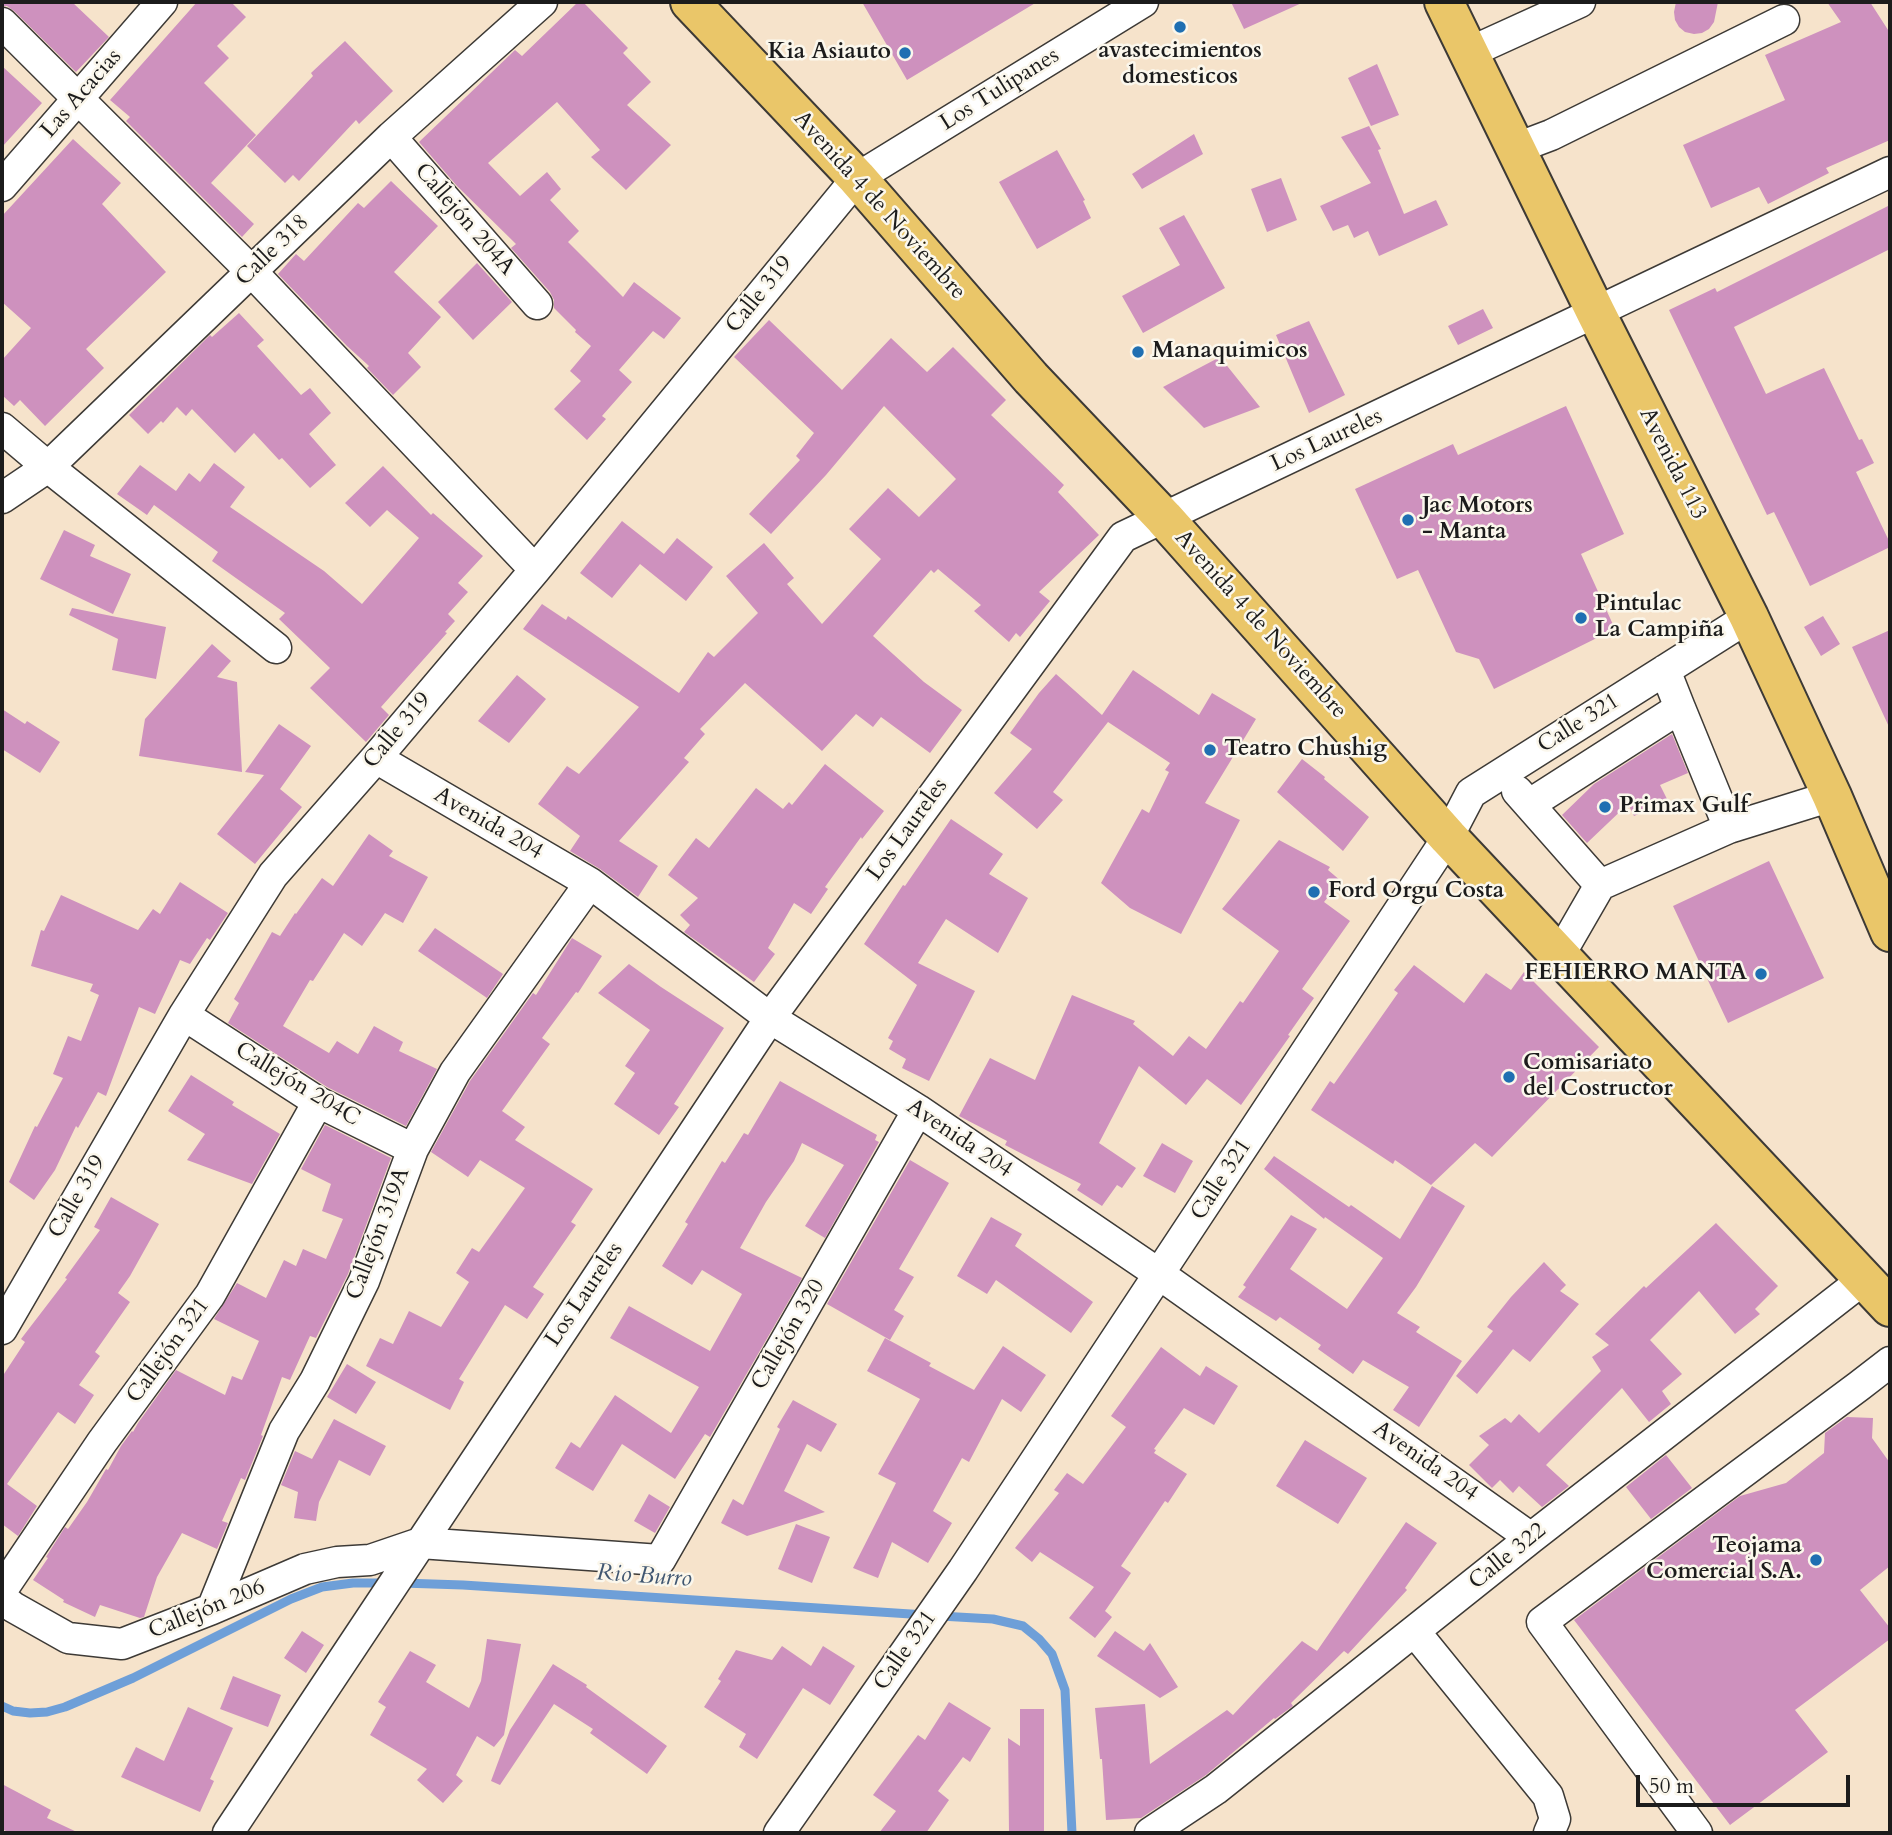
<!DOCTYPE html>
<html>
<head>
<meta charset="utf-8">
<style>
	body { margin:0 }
	#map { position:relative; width:1892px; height:1835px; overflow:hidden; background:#f6e3cb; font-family:Cardo,serif }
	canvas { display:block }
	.frame { position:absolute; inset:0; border:4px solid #1c1c1c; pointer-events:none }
	.scale { position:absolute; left:1636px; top:1775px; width:214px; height:32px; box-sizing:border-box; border:4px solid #1c1c1c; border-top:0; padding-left:9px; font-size:21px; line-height:24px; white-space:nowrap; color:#1c1c1c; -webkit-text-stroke:5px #fbf7ec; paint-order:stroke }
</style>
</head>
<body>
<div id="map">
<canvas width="1892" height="1835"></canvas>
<div class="frame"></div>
<div class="scale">50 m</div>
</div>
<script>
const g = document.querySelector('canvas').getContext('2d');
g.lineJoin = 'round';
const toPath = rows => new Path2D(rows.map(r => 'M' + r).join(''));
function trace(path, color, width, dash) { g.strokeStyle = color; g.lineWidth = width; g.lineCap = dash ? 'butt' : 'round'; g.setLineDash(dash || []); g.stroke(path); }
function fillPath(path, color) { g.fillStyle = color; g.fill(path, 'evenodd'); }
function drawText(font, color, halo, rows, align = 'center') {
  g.font = font + ' Cardo,serif'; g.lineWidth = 5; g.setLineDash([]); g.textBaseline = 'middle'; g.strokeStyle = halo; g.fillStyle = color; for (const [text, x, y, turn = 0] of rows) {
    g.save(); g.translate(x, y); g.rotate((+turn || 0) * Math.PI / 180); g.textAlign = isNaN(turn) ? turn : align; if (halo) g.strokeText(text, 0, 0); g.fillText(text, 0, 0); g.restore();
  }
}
trace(toPath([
	[402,1583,463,1585,926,1615],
	[940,1616,993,1619,1023,1626,1039,1639,1052,1654,1065,1690,1072,1833],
	[2,1706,13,1711,30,1713,47,1712,65,1707,133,1678,291,1599,322,1587,353,1583,388,1583]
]), '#6e9fd8', 9);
fillPath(toPath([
	[2,2,72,2,109,37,76,72,14,11,7,6,2,6],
	[197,2,231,2,246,17,217,46,229,58,204,83,256,135,211,183,254,224,242,237,126,121,130,117,110,100],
	[578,2,583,2,628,48,623,53,651,82,627,105,671,145,626,190,591,157,600,150,557,102,488,163,520,196,547,172,561,189,550,200,579,231,568,242,623,297,634,282,681,318,664,339,653,331,619,370,632,382,602,416,606,419,587,440,554,409,581,381,570,371,591,346,575,332,576,330,554,308,554,300,550,292,511,248,516,244,457,186,419,142,515,50,522,56],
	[862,2,1037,2,907,80],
	[1231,2,1304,2,1244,29],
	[1676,2,1718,2,1714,22,1709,29,1702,33,1694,34,1685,32,1679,27,1675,20,1674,12],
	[1827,2,1870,2,1890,33,1890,140,1826,168,1829,173,1768,204,1759,187,1711,208,1683,145,1785,100,1765,55,1841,22],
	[345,41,393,91,359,124,356,120,299,181,293,175,285,183,247,146,313,76,311,73],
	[1377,64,1399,115,1371,126,1348,78],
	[2,66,42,103,2,147],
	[1369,126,1381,149,1378,150,1404,214,1436,200,1448,225,1379,256,1368,231,1354,238,1348,225,1333,231,1320,206,1371,183,1341,137],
	[1194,134,1203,154,1142,189,1132,174],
	[73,139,121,183,102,204,166,272,86,349,104,368,45,426,20,400,14,406,2,395,2,360,31,328,2,302,2,216],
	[1057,150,1085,200,1083,201,1091,218,1037,249,999,182],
	[1281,178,1297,220,1267,232,1251,189],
	[391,181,438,226,394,272,441,317,408,353,421,367,393,395,367,368,369,366,347,346,278,274,296,254,304,261,358,203,364,208],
	[1890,205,1890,249,1734,327,1766,394,1824,368,1859,440,1862,439,1874,463,1856,472,1890,543,1890,547,1810,586,1774,512,1767,515,1669,310,1715,288,1717,292],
	[1184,215,1225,288,1143,333,1122,296,1180,265,1159,228],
	[477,263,512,302,473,340,438,302],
	[1483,309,1493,328,1458,345,1448,326],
	[239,313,264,340,257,346,301,395,310,388,331,413,309,434,336,465,310,488,282,458,279,460,254,433,235,453,192,409,186,416,177,407,163,423,161,421,148,434,129,415,210,335,212,337],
	[769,320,842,390,891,338,927,372,953,347,1006,400,991,415,1064,485,1058,492,1099,535,1039,592,1050,601,1020,637,1016,633,1009,642,974,611,981,605,938,569,934,573,931,570,873,636,924,682,962,710,930,753,881,717,873,727,856,714,822,751,745,683,700,729,705,734,684,758,689,762,619,841,658,866,638,897,600,869,570,851,580,836,538,804,567,766,579,774,639,707,523,629,542,604,566,620,568,616,679,693,708,652,714,657,758,613,726,576,764,543,794,578,787,584,822,624,881,559,849,529,888,488,919,517,956,479,884,406,826,475,771,534,749,514,800,460,796,456,814,433,734,357],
	[1309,321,1345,395,1309,413,1276,335],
	[1220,357,1260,407,1204,428,1163,387],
	[1566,406,1624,534,1581,554,1615,629,1494,689,1479,659,1456,652,1418,570,1397,579,1355,489,1453,444,1458,455],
	[214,463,245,487,230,507,324,571,362,604,419,538,387,510,370,527,345,503,383,466,431,515,433,513,483,556,458,583,468,592,448,614,455,621,445,632,447,633,381,707,389,715,366,742,310,688,330,668,279,619,285,613,212,561,218,552,154,505,147,515,117,494,140,465,176,491,189,473,200,482],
	[622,521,664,554,677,538,713,567,686,601,640,564,612,598,580,573],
	[64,530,95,545,90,556,131,574,113,614,40,579],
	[72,608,166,627,156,679,112,670,118,639,69,615],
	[1823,616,1840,644,1821,656,1804,627],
	[1890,630,1890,729,1852,647],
	[212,644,231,661,217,677,237,682,242,772,139,756,145,719],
	[1133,670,1199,715,1212,693,1256,719,1205,803,1240,820,1181,934,1130,908,1101,883,1142,809,1149,813,1169,772,1165,770,1170,763,1108,722,1053,792,1063,800,1037,829,994,793,1032,749,1010,733,1039,693,1056,674,1102,715],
	[517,675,546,699,509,743,478,721],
	[2,709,25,724,27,721,60,742,40,773,2,749],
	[279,724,311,746,280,789,302,807,255,864,217,834,264,775,245,772],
	[1672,734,1688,773,1660,785,1668,801,1634,816,1628,804,1587,843,1562,815,1594,784],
	[1302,759,1325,777,1324,779,1369,817,1343,851,1277,792],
	[825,764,884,811,862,839,861,837,825,887,828,889,811,914,794,903,768,948,775,954,754,982,684,932,690,925,680,915,698,898,668,875,696,838,709,848,756,788,783,809,789,802,792,805],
	[951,819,1003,854,989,874,1028,898,998,953,946,919,918,963,975,991,929,1081,902,1068,906,1059,889,1049,893,1041,888,1038,917,985,864,944,903,885,905,886],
	[369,834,393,851,389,856,428,877,403,923,385,913,362,946,344,933,313,981,310,980,283,1026,329,1053,337,1041,358,1054,374,1026,403,1042,399,1051,437,1069,406,1126,327,1087,228,1023,239,1003,234,999,272,932,280,936,295,913,296,914,322,878,333,886],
	[1279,840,1330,867,1328,870,1341,881,1324,902,1350,921,1302,989,1314,998,1288,1035,1290,1036,1241,1105,1207,1079,1186,1105,1139,1066,1099,1143,1136,1168,1122,1188,1117,1185,1102,1206,1077,1190,1081,1184,1005,1145,1007,1141,959,1116,990,1058,1035,1080,1072,995,1135,1021,1133,1024,1173,1056,1189,1036,1206,1049,1240,1001,1243,1003,1279,951,1222,909],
	[1769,861,1824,978,1728,1023,1673,906],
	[180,882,228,913,210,940,207,938,190,964,180,960,155,1014,139,1007,106,1096,98,1092,78,1128,76,1126,55,1170,34,1200,9,1182,35,1126,37,1127,63,1078,53,1074,68,1036,81,1041,99,995,90,991,93,984,31,966,41,930,44,931,61,895,138,930,153,909,160,914],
	[435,928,503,974,487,998,418,951],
	[572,938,602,956,578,993,576,992,542,1038,550,1044,502,1111,525,1127,515,1140,593,1189,571,1222,576,1225,533,1287,544,1294,527,1319,505,1305,459,1379,464,1382,450,1410,366,1366,380,1338,393,1344,409,1311,441,1327,469,1282,456,1273,472,1248,479,1252,525,1188,480,1160,468,1177,431,1152,470,1081,533,993,536,995],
	[629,964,661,987,724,1028,674,1104,679,1107,659,1135,614,1104,635,1073,625,1066,650,1030,598,993],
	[1414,965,1464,1003,1486,973,1511,990,1524,972,1599,1047,1492,1157,1475,1143,1431,1185,1395,1160,1393,1164,1311,1110,1330,1081,1334,1084,1398,993,1394,990],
	[191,1075,234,1102,232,1105,280,1134,252,1184,187,1160,205,1134,168,1111],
	[780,1081,877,1135,875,1140,879,1142,825,1238,805,1226,844,1165,802,1143,794,1161,766,1202,740,1248,802,1278,710,1437,705,1434,675,1479,622,1444,593,1491,555,1468,571,1442,580,1448,615,1395,671,1433,699,1387,610,1338,629,1306,710,1351,742,1294,702,1270,692,1285,662,1266,688,1224,685,1222,722,1161,725,1163,744,1133,748,1135],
	[325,1125,391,1158,348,1274,316,1338,310,1336,290,1380,282,1377,261,1435,263,1436,245,1480,241,1478,222,1521,228,1523,217,1549,182,1533,157,1577,144,1617,140,1618,100,1605,95,1617,63,1602,64,1600,33,1580,48,1558,46,1557,65,1527,68,1529,87,1502,106,1469,108,1470,121,1446,132,1431,133,1432,138,1423,176,1370,225,1395,232,1376,242,1380,259,1341,214,1319,237,1283,266,1298,284,1260,296,1266,303,1249,326,1259,343,1219,322,1211,331,1184,301,1169],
	[1162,1143,1193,1161,1175,1193,1143,1176],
	[1274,1156,1349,1207,1351,1205,1400,1239,1432,1186,1465,1206,1416,1287,1397,1313,1420,1327,1416,1332,1462,1361,1419,1427,1393,1410,1409,1387,1363,1360,1353,1374,1318,1349,1321,1345,1280,1317,1276,1321,1238,1297,1246,1287,1243,1285,1291,1215,1317,1229,1290,1269,1347,1309,1383,1258,1325,1217,1324,1219,1264,1169],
	[910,1160,949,1183,899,1269,914,1277,894,1310,904,1316,890,1340,827,1304],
	[111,1197,159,1224,130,1276,118,1293,130,1302,95,1352,100,1356,79,1385,94,1395,75,1424,58,1412,7,1484,37,1506,18,1536,2,1524,2,1377,25,1342,21,1339,67,1279,65,1278,100,1230,94,1227],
	[991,1217,1022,1234,1015,1246,1093,1302,1071,1333,996,1280,987,1294,957,1276],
	[1716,1223,1778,1286,1755,1309,1760,1314,1735,1334,1699,1291,1650,1340,1682,1374,1662,1391,1671,1404,1649,1422,1622,1388,1546,1465,1569,1486,1542,1507,1519,1486,1513,1493,1500,1480,1492,1488,1469,1465,1489,1445,1479,1436,1505,1418,1511,1423,1519,1414,1539,1433,1601,1371,1592,1357,1609,1345,1595,1334,1644,1286,1646,1288],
	[1544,1262,1566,1285,1560,1291,1579,1304,1530,1362,1513,1349,1477,1394,1456,1376,1493,1331,1487,1327,1511,1297],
	[885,1338,931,1363,929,1366,974,1390,1003,1346,1046,1375,1021,1412,1002,1399,969,1462,962,1458,933,1511,952,1523,928,1563,892,1542,878,1578,853,1568,896,1483,878,1474,920,1399,867,1371],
	[1161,1347,1200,1376,1206,1366,1238,1386,1214,1425,1184,1408,1154,1449,1156,1450,1154,1453,1187,1474,1168,1503,1165,1501,1121,1566,1131,1573,1105,1611,1112,1617,1095,1638,1069,1618,1094,1587,1040,1552,1032,1562,1015,1548,1059,1493,1054,1490,1067,1473,1083,1484,1126,1427,1111,1416],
	[347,1364,376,1382,356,1414,327,1397],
	[793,1400,837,1424,821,1452,807,1444,784,1491,825,1512,747,1536,721,1523,733,1499,743,1505,780,1429,777,1427],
	[1847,1417,1873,1418,1872,1438,1890,1463,1890,1566,1860,1590,1890,1628,1890,1639,1795,1710,1828,1752,1730,1825,1574,1620,1740,1496,1786,1483,1824,1453,1825,1433],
	[334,1419,386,1446,370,1476,339,1460,319,1502,316,1521,294,1518,298,1492,281,1485,295,1451,312,1459],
	[1305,1440,1367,1478,1338,1524,1276,1486],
	[1666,1455,1692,1488,1651,1519,1626,1487],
	[649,1494,670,1507,655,1533,634,1521],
	[1406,1522,1437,1543,1405,1588,1407,1590,1348,1654,1344,1651,1291,1703,1293,1706,1275,1719,1274,1718,1206,1775,1141,1818,1106,1820,1102,1759,1100,1759,1095,1708,1145,1704,1150,1764,1227,1710,1233,1715,1302,1641,1317,1651],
	[796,1524,830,1537,812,1583,778,1569],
	[302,1631,324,1645,306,1673,284,1658],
	[1115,1631,1144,1651,1150,1643,1178,1687,1160,1698,1097,1656],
	[487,1639,521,1644,504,1735,494,1747,477,1736,456,1775,463,1781,443,1803,417,1780,427,1769,370,1735,386,1707,378,1702,410,1651,436,1665,426,1682,469,1708,481,1681],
	[782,1646,811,1666,823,1646,855,1666,830,1705,803,1688,757,1759,739,1747,746,1734,704,1707,721,1681,718,1679,736,1650,772,1660],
	[553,1664,587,1685,586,1687,667,1746,647,1774,590,1733,593,1729,554,1704,500,1785,491,1781,510,1730],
	[233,1676,281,1695,268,1727,220,1709],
	[949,1702,991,1728,970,1762,963,1757,938,1791,949,1800,926,1833,879,1833,896,1811,873,1795,918,1735,925,1740],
	[188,1707,233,1728,210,1779,214,1781,200,1812,121,1777,136,1747,164,1761],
	[1020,1709,1044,1709,1044,1833,1009,1833,1008,1738,1020,1746],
	[2,1784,51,1810,47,1818,79,1833,10,1833,2,1829]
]), '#ce91be');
const minor = toPath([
	[2,23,252,272,535,570],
	[1468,53,1580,2],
	[391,137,537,304],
	[1514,149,1551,135,1784,20],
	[2,186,162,2],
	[2,428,48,467,276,648],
	[2,498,48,467,391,137,542,2],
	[1680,708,1729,828],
	[376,758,590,883,770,1018,918,1110,1159,1274,1531,1538],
	[1517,791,1600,885],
	[1530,804,1680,708,1665,670],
	[1559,956,1600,885,1729,828,1832,796],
	[184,1015,318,1102,413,1149],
	[2,1329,184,1015,273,875,376,758,535,570,857,178,1143,2],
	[2,1590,102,1442,210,1295,318,1102],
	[2,1598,13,1607,68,1638,122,1644,212,1609,305,1569,337,1562,370,1560,420,1543,660,1560,918,1110],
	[212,1609,284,1431,315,1381,364,1281,413,1149,455,1072,590,883],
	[1415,1632,1548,1796,1555,1819,1549,1833],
	[228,1833,770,1018,1123,537,1890,172],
	[779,1833,963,1570,1448,837,1471,793,1749,617],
	[1150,1833,1216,1789,1531,1538,1864,1279],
	[1697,1833,1542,1622,1859,1386,1890,1362]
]);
const major = toPath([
	[690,2,857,178,1031,378,1164,518,1448,837,1890,1307],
	[1444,2,1596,313,1749,617,1832,796,1890,932]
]);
trace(minor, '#3d3a36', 33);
trace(major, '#3d3a36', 42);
trace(minor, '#fff', 30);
trace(major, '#eac669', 38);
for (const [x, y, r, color] of [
	[1180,27,7,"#1f6fb2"],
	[905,53,7,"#1f6fb2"],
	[1138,352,7,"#1f6fb2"],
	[1408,520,7,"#1f6fb2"],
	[1581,618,7,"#1f6fb2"],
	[1210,750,7,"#1f6fb2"],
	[1605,807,7,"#1f6fb2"],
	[1314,892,7,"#1f6fb2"],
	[1761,974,7,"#1f6fb2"],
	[1509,1077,7,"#1f6fb2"],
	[1816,1560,7,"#1f6fb2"]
]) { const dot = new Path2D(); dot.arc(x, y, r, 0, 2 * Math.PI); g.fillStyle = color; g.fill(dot); trace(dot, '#fbf7ec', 2.5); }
drawText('bold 23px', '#1c1c1c', '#fbf7ec', [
	["avastecimientos",1180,52,"center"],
	["domesticos",1180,78,"center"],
	["Kia Asiauto",891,53,"right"],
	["Manaquimicos",1152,352],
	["Jac Motors",1422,507],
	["- Manta",1422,533],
	["Pintulac",1595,605],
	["La Campiña",1595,631],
	["Teatro Chushig",1224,750],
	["Primax Gulf",1619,807],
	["Ford Orgu Costa",1328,892],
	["FEHIERRO MANTA",1747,974,"right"],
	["Comisariato",1523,1064],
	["del Costructor",1523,1090],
	["Teojama",1802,1547,"right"],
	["Comercial S.A.",1802,1573,"right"]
], 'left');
drawText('23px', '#1c1c1c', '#fbf7ec', [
	["Los Tulipanes",1000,90,-32],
	["Las Acacias",82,94,-49],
	["Avenida 4 de Noviembre",879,206,48],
	["Callejón 204A",464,220,49],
	["Calle 318",273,251,-44],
	["Calle 319",760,295,-51],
	["Los Laureles",1327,441,-25],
	["Avenida 113",1672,464,63],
	["Avenida 4 de Noviembre",1260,625,48],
	["Calle 321",1579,724,-32],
	["Calle 319",398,731,-50],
	["Avenida 204",488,824,30],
	["Los Laureles",908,830,-54],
	["Callejón 204C",297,1085,31],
	["Avenida 204",959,1139,34],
	["Calle 321",1222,1180,-57],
	["Calle 319",78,1197,-60],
	["Callejón 319A",379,1234,-69],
	["Los Laureles",585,1295,-56],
	["Callejón 320",789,1335,-60],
	["Callejón 321",169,1351,-54],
	["Avenida 204",1425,1462,35],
	["Calle 322",1508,1557,-39],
	["Callejón 206",207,1610,-22],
	["Calle 321",906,1651,-55]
]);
drawText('italic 24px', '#415771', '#fbf7ec', [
	["Rio Burro",644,1577,4]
]);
</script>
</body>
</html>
